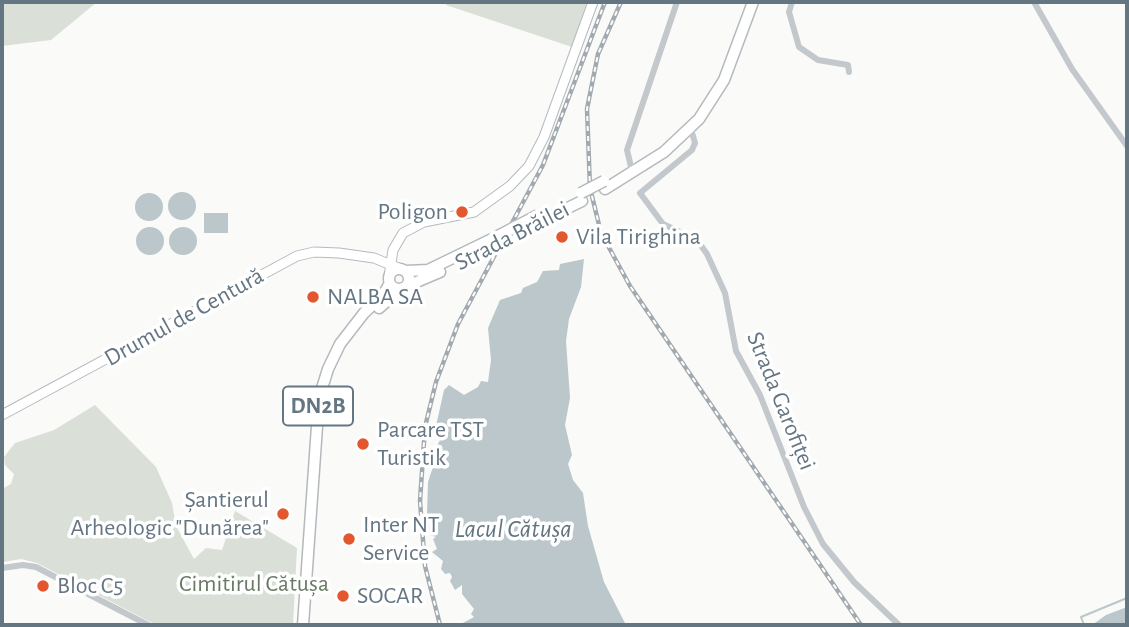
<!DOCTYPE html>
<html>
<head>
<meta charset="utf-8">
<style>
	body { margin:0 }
	#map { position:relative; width:1129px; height:627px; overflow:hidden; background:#fafaf8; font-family:"Alegreya Sans",sans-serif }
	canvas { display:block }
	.frame { position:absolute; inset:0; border:4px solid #657683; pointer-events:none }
</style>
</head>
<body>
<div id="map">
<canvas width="1129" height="627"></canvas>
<div class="frame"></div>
</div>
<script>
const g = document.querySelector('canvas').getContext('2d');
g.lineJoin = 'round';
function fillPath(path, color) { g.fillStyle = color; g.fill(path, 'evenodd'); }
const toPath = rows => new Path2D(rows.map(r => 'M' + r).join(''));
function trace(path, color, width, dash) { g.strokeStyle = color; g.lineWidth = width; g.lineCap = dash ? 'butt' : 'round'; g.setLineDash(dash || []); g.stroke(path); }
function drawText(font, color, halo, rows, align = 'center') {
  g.font = font + ' "Alegreya Sans",sans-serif'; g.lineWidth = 7; g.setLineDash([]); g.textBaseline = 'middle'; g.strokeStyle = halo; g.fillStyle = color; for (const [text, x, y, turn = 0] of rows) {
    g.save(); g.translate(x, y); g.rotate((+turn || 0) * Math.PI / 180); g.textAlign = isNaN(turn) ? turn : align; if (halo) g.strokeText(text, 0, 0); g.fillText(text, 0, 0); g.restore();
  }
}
fillPath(toPath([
	[2,2,97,2,51,40,2,46],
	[447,2,587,2,572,47,446,5],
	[95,405,156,467,172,503,176,526,194,559,206,548,222,550,235,511,297,548,293,625,156,625,37,563,21,559,3,562,2,489,11,484,14,474,5,465,4,457,15,443,54,430]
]), '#dadfd7');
fillPath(toPath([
	'168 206a14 14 0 1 1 28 0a14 14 0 1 1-28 0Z',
	'135 207a14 14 0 1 1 28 0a14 14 0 1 1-28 0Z',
	[204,213,228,213,228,233,204,233],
	'169 241a14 14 0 1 1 28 0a14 14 0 1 1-28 0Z',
	'136 241a14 14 0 1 1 28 0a14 14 0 1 1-28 0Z',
	[584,259,581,287,569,319,566,341,570,398,565,425,572,455,568,464,573,480,583,493,588,526,604,582,626,625,461,624,474,617,471,614,474,609,462,594,462,585,455,590,450,581,452,577,450,573,445,574,441,569,443,561,432,552,437,549,433,539,436,537,430,535,427,514,428,482,434,464,432,456,441,438,436,426,444,390,449,385,464,395,478,387,481,381,488,382,491,360,488,328,500,300,521,293,523,288,537,282,543,271,559,270,560,264],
	[1127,607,1127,625,1092,625,1106,615]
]), '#bbc7cb');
trace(toPath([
	[1084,625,1081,617,1127,598]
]), '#bbc7cb', 2);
const secondary = toPath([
	[389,277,393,250,403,233,424,222,474,212,510,186,529,166,544,137,593,2],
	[2,415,297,256,314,252,339,253,374,258,401,269]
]);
const highway = toPath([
	[605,189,664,152,699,119,724,80,753,2],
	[535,224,582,201],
	'389 279a10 10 0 1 1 20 0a10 10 0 1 1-20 0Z',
	[406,271,428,270,496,237],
	[407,286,440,272],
	[379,308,401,289],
	[303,625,319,398,328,369,340,344,364,313,383,295,390,283]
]);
trace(secondary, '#b3babf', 11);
trace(highway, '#b4b9bd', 13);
trace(toPath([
	[792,2,789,12,799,47,818,60,848,65,849,72],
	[1034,2,1072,69,1127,146],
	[691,129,695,143,692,150,640,193,663,224,697,240,707,254,725,293,736,351,760,395,804,507,823,544,854,582,899,625],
	[632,171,627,150,677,2],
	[2,568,23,565,36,567,148,625]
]), '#c3c8cc', 6);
trace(secondary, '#fff', 9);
trace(highway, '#fff', 10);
const rail = toPath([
	[621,2,598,54,587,109,590,188,601,233,630,286,861,625],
	[440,625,425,566,420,501,425,427,436,382,458,324,543,165,605,2]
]);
trace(rail, '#a2aab0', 4.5);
trace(rail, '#fff', 2, [5]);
const highwayBridge = toPath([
	[581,193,604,181],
	[496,237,538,215]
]);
trace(highwayBridge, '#b4b9bd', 13, []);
trace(highwayBridge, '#fff', 10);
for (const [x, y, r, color] of [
	[462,212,7,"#e4572e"],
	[562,237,7,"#e4572e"],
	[313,297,7,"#e4572e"],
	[363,444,7,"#e4572e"],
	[283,514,7,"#e4572e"],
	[349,539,7,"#e4572e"],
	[43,586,7,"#e4572e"],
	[343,596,7,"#e4572e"]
]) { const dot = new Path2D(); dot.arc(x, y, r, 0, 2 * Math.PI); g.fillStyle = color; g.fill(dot); trace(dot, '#fff', 2.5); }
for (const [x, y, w] of [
	[318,406,70]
]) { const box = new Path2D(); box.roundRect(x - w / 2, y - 19.5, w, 39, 5); g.fillStyle = '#fff'; g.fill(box); trace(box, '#657683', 2); }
drawText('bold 23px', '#657683', null, [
	["DN2B",318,406]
]);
drawText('24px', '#657683', '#fff', [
	["Poligon",448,212,"right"],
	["Vila Tirighina",576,237],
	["NALBA SA",327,297],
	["Parcare TST",377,430],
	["Turistik",377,458],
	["Șantierul",269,500,"right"],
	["Arheologic \"Dunărea\"",269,528,"right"],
	["Inter NT",363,525],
	["Service",363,553],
	["Bloc C5",57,586],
	["SOCAR",357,596]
], 'left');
drawText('24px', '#657683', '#fff', [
	["Strada Brăilei",512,236,-27],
	["Drumul de Centură",184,317,-29],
	["Strada Garofiței",781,401,68]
]);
drawText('24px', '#687a64', '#fff', [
	["Cimitirul Cătușa",254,584]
]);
drawText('italic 26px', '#60757c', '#fff', [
	["Lacul Cătușa",513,529]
]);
</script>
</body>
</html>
